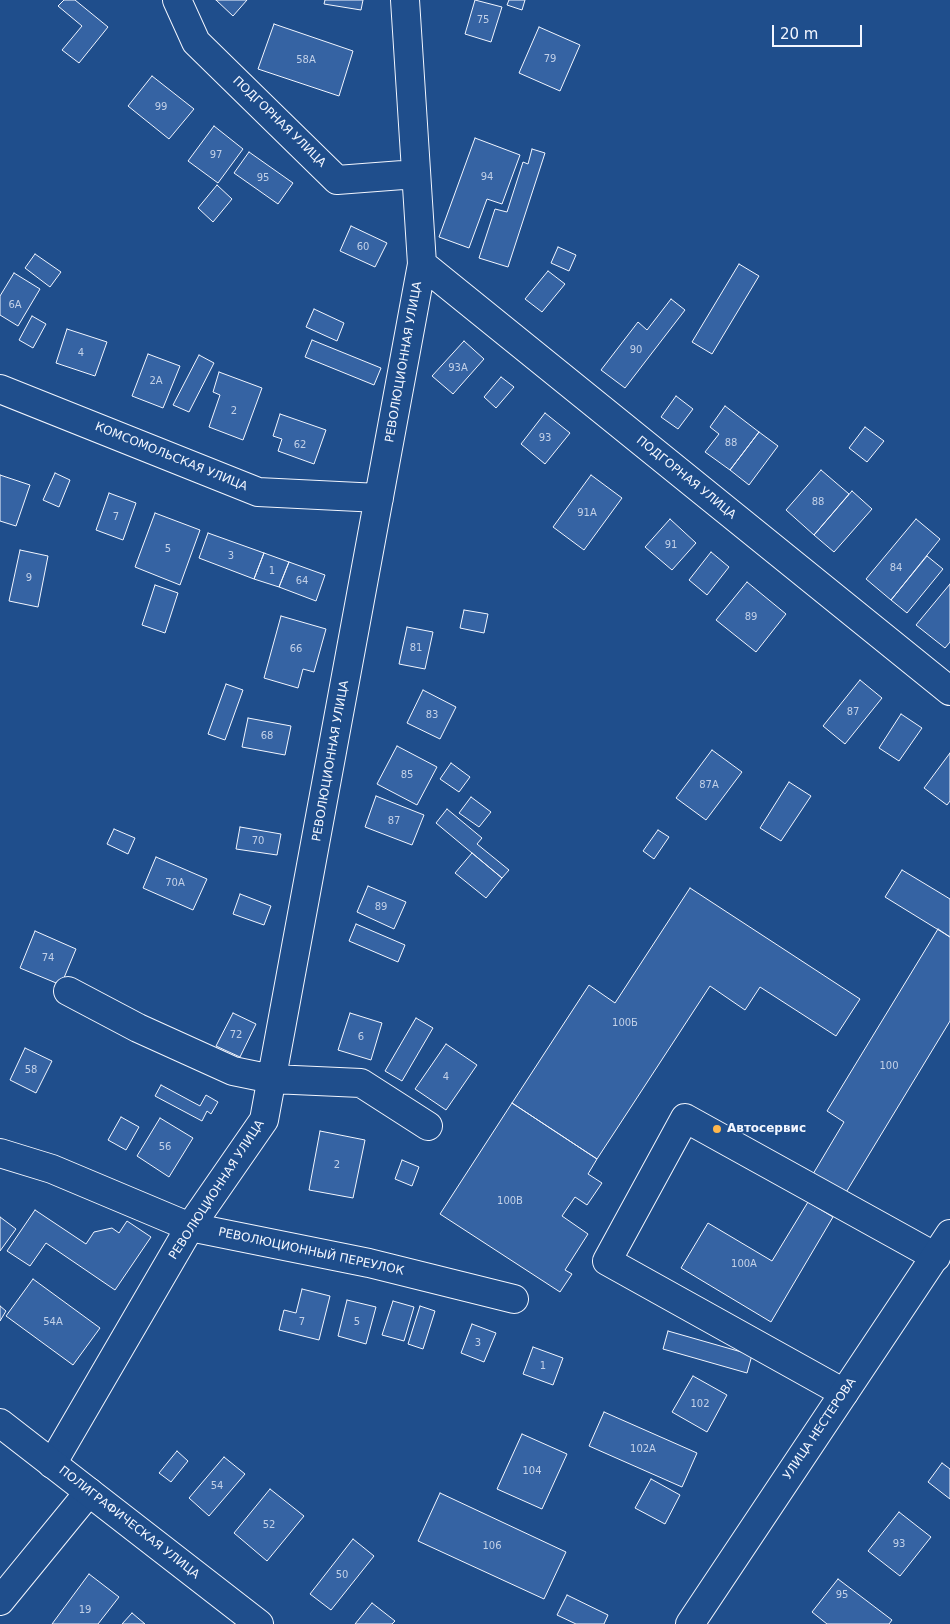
<!DOCTYPE html>
<html>
<head>
<meta charset="utf-8">
<style>
	body { margin:0 }
	#map { position:relative; width:950px; height:1624px; overflow:hidden; background:#1f4e8c; font-family:"DejaVu Sans",sans-serif }
	canvas { display:block }
	.scale { position:absolute; left:772px; top:25px; width:90px; height:22px; box-sizing:border-box; border:2px solid #f2f6ff; border-top:0; padding-left:6px; font-size:15px; line-height:18px; white-space:nowrap; color:#f2f6ff; -webkit-text-stroke:4px #1f4e8c; paint-order:stroke }
</style>
</head>
<body>
<div id="map">
<canvas width="950" height="1624"></canvas>
<div class="scale">20 m</div>
</div>
<script>
const g = document.querySelector('canvas').getContext('2d');
g.lineJoin = 'round';
function fillPath(path, color) { g.fillStyle = color; g.fill(path, 'evenodd'); }
const toPath = rows => new Path2D(rows.map(r => 'M' + r).join(''));
function trace(path, color, width, dash) { g.strokeStyle = color; g.lineWidth = width; g.lineCap = dash ? 'butt' : 'round'; g.setLineDash(dash || []); g.stroke(path); }
function drawText(font, color, halo, rows, align = 'center') {
  g.font = font + ' "DejaVu Sans",sans-serif'; g.lineWidth = 4; g.setLineDash([]); g.textBaseline = 'middle'; g.strokeStyle = halo; g.fillStyle = color; for (const [text, x, y, turn = 0] of rows) {
    g.save(); g.translate(x, y); g.rotate((+turn || 0) * Math.PI / 180); g.textAlign = isNaN(turn) ? turn : align; if (halo) g.strokeText(text, 0, 0); g.fillText(text, 0, 0); g.restore();
  }
}
const building = toPath([
	[64,0,75,0,108,27,79,63,62,50,82,26,58,6,64,0],
	[216,0,247,0,233,16,216,0],
	[325,0,363,0,361,10,324,4,325,0],
	[475,0,502,7,491,42,465,34,475,0],
	[509,0,525,0,522,10,507,5,509,0],
	[274,24,353,51,339,96,258,69,274,24],
	[539,27,580,45,560,91,519,73,539,27],
	[152,76,194,109,169,139,128,106,152,76],
	[214,126,243,149,218,183,188,161,214,126],
	[475,138,520,155,502,204,487,199,469,248,439,237,475,138],
	[532,149,545,153,508,267,479,258,495,209,507,212,523,162,528,164,532,149],
	[249,152,293,183,278,204,234,173,249,152],
	[217,185,232,199,213,222,198,208,217,185],
	[351,226,387,243,375,267,340,251,351,226],
	[558,247,576,255,569,271,551,263,558,247],
	[35,254,61,272,50,287,25,268,35,254],
	[739,264,759,276,712,354,692,342,739,264],
	[548,271,565,284,542,312,525,299,548,271],
	[14,273,40,289,18,326,0,315,0,296,14,273],
	[671,299,685,310,625,388,601,370,638,322,647,330,671,299],
	[314,309,344,323,337,341,306,327,314,309],
	[32,316,46,324,33,348,19,340,32,316],
	[67,329,107,342,95,376,56,363,67,329],
	[312,340,381,368,374,385,305,357,312,340],
	[464,341,484,359,453,394,432,376,464,341],
	[148,354,180,366,163,408,132,396,148,354],
	[199,355,214,363,189,412,173,405,199,355],
	[219,372,262,388,243,440,209,427,220,395,213,392,219,372],
	[501,377,514,387,496,408,484,397,501,377],
	[676,396,693,409,678,429,661,417,676,396],
	[725,406,759,432,730,470,705,452,719,434,710,427,725,406],
	[545,413,570,433,545,464,521,444,545,413],
	[280,414,326,430,314,464,278,451,282,439,273,436,280,414],
	[865,427,884,441,867,462,849,448,865,427],
	[759,432,778,446,749,485,730,470,759,432],
	[821,470,849,494,814,535,786,510,821,470],
	[55,473,70,480,59,507,43,500,55,473],
	[0,475,30,485,16,526,0,521,0,475],
	[591,475,622,498,584,550,553,527,591,475],
	[852,491,872,509,834,552,814,535,852,491],
	[109,493,136,503,123,540,96,530,109,493],
	[155,513,200,530,180,585,135,567,155,513],
	[670,519,696,543,672,570,645,547,670,519],
	[916,519,940,539,891,600,866,579,916,519],
	[208,533,264,553,254,579,199,558,208,533],
	[20,550,48,556,38,607,9,601,20,550],
	[711,552,729,567,707,595,689,580,711,552],
	[264,553,289,562,279,587,254,579,264,553],
	[927,556,943,569,907,613,891,600,927,556],
	[289,562,325,575,316,601,279,587,289,562],
	[747,582,786,614,756,652,716,620,747,582],
	[950,584,950,642,945,648,916,625,950,584],
	[155,585,178,593,165,633,142,625,155,585],
	[464,610,488,614,484,633,460,628,464,610],
	[281,616,326,629,314,672,303,669,298,688,264,678,281,616],
	[407,627,433,632,425,669,399,664,407,627],
	[860,680,882,698,845,744,823,726,860,680],
	[226,684,243,690,225,740,208,734,226,684],
	[423,690,456,707,440,739,407,723,423,690],
	[901,714,922,728,899,761,879,748,901,714],
	[248,718,291,726,285,755,242,747,248,718],
	[397,746,437,767,417,805,377,784,397,746],
	[712,750,742,772,706,820,676,798,712,750],
	[950,753,950,801,947,805,924,788,950,753],
	[451,763,470,777,459,792,440,779,451,763],
	[789,782,811,796,781,841,760,828,789,782],
	[376,796,424,815,412,845,365,827,376,796],
	[471,797,491,812,479,827,459,813,471,797],
	[447,809,482,838,477,844,509,870,502,878,436,823,447,809],
	[240,827,281,834,277,855,236,849,240,827],
	[114,829,135,838,128,854,107,844,114,829],
	[658,830,669,837,654,859,643,851,658,830],
	[472,853,502,878,486,898,455,873,472,853],
	[156,857,207,879,193,910,143,888,156,857],
	[902,870,950,899,950,937,885,897,902,870],
	[368,886,406,902,394,929,357,912,368,886],
	[690,888,860,999,836,1036,760,987,745,1010,710,986,597,1159,512,1103,589,985,615,1003,690,888],
	[240,894,271,906,264,925,233,914,240,894],
	[356,924,405,945,398,962,349,941,356,924],
	[938,929,950,937,950,1021,845,1194,813,1174,844,1122,827,1111,938,929],
	[35,931,76,949,61,985,20,968,35,931],
	[233,1013,256,1024,240,1057,216,1046,233,1013],
	[350,1013,382,1023,371,1060,338,1050,350,1013],
	[416,1018,433,1028,402,1081,385,1071,416,1018],
	[446,1044,477,1065,446,1110,415,1089,446,1044],
	[25,1048,52,1061,36,1093,10,1080,25,1048],
	[161,1085,200,1106,206,1095,218,1102,211,1114,207,1111,202,1121,155,1096,161,1085],
	[512,1103,597,1159,588,1174,602,1183,587,1205,575,1197,562,1216,588,1234,565,1270,572,1274,560,1292,440,1214,512,1103],
	[121,1117,139,1127,126,1150,108,1140,121,1117],
	[160,1118,193,1138,169,1177,137,1156,160,1118],
	[320,1131,365,1140,353,1198,309,1190,320,1131],
	[402,1160,419,1167,412,1186,395,1179,402,1160],
	[808,1202,833,1217,771,1322,681,1268,708,1223,772,1261,808,1202],
	[35,1210,86,1244,94,1232,112,1228,119,1233,127,1221,151,1237,115,1290,46,1243,30,1266,7,1251,35,1210],
	[0,1217,16,1229,0,1251,0,1217],
	[33,1279,100,1328,73,1365,6,1316,33,1279],
	[302,1289,330,1296,319,1340,279,1330,284,1310,296,1313,302,1289],
	[347,1300,376,1307,366,1344,338,1336,347,1300],
	[393,1301,414,1307,404,1341,382,1335,393,1301],
	[0,1306,6,1311,0,1321,0,1306],
	[420,1306,435,1311,423,1349,408,1344,420,1306],
	[472,1324,496,1333,484,1362,461,1353,472,1324],
	[668,1331,752,1355,747,1373,663,1349,668,1331],
	[533,1347,563,1358,553,1385,523,1374,533,1347],
	[693,1376,727,1395,707,1432,672,1412,693,1376],
	[604,1412,697,1453,682,1487,589,1446,604,1412],
	[522,1434,567,1454,542,1509,497,1489,522,1434],
	[177,1451,188,1461,171,1482,159,1473,177,1451],
	[224,1457,245,1474,209,1516,189,1498,224,1457],
	[942,1463,950,1469,950,1499,928,1482,942,1463],
	[651,1479,680,1495,665,1524,635,1508,651,1479],
	[270,1489,304,1516,267,1561,234,1533,270,1489],
	[440,1493,566,1552,544,1599,418,1541,440,1493],
	[899,1512,931,1537,900,1576,868,1551,899,1512],
	[353,1539,374,1556,331,1610,310,1594,353,1539],
	[89,1574,119,1597,98,1624,52,1624,89,1574],
	[838,1579,892,1620,889,1624,827,1624,812,1612,838,1579],
	[567,1595,608,1615,604,1624,576,1624,557,1615,567,1595],
	[372,1603,395,1621,392,1624,355,1624,372,1603],
	[132,1613,145,1624,122,1624,132,1613]
]);
fillPath(building, '#3563a3');
trace(building, '#f2f6ff', 1);
const minor = toPath([
	[177,0,196,42,337,180,416,174],
	[422,264,950,691],
	[0,389,258,492,379,498],
	[68,991,138,1028,233,1071,272,1079,361,1083,428,1126],
	[0,1153,52,1169,190,1227,369,1263,514,1299],
	[844,1393,607,1261,685,1118,936,1257],
	[52,1464,190,1227,264,1120,422,264,405,0],
	[0,1601,89,1492]
]);
const major = toPath([
	[0,1423,259,1624],
	[690,1624,950,1234]
]);
trace(minor, '#f2f6ff', 30);
trace(major, '#f2f6ff', 30);
trace(minor, '#1f4e8c', 28);
trace(major, '#1f4e8c', 28);
for (const [x, y, r, color] of [
	[717,1129,5,"#ffb74d"]
]) { const dot = new Path2D(); dot.arc(x, y, r, 0, 2 * Math.PI); g.fillStyle = color; g.fill(dot); trace(dot, '#1f4e8c', 2); }
drawText('10px', '#c3d1e8', null, [
	["75",483,20],
	["79",550,59],
	["58А",306,60],
	["99",161,107],
	["97",216,155],
	["94",487,177],
	["95",263,178],
	["60",363,247],
	["6А",15,305],
	["90",636,350],
	["4",81,353],
	["93А",458,368],
	["2А",156,381],
	["2",234,411],
	["93",545,438],
	["88",731,443],
	["62",300,445],
	["88",818,502],
	["91А",587,513],
	["7",116,517],
	["91",671,545],
	["5",168,549],
	["3",231,556],
	["84",896,568],
	["1",272,571],
	["9",29,578],
	["64",302,581],
	["89",751,617],
	["81",416,648],
	["66",296,649],
	["87",853,712],
	["83",432,715],
	["68",267,736],
	["85",407,775],
	["87А",709,785],
	["87",394,821],
	["70",258,841],
	["70А",175,883],
	["89",381,907],
	["74",48,958],
	["100Б",625,1023],
	["72",236,1035],
	["6",361,1037],
	["100",889,1066],
	["58",31,1070],
	["4",446,1077],
	["56",165,1147],
	["2",337,1165],
	["100В",510,1201],
	["100А",744,1264],
	["54А",53,1322],
	["7",302,1322],
	["5",357,1322],
	["3",478,1343],
	["1",543,1366],
	["102",700,1404],
	["102А",643,1449],
	["104",532,1471],
	["54",217,1486],
	["52",269,1525],
	["93",899,1544],
	["106",492,1546],
	["50",342,1575],
	["95",842,1595],
	["19",85,1610]
]);
drawText('12px', '#f2f6ff', '#1f4e8c', [
	["ПОДГОРНАЯ УЛИЦА",279,122,44],
	["РЕВОЛЮЦИОННАЯ УЛИЦА",404,362,-80],
	["КОМСОМОЛЬСКАЯ УЛИЦА",171,457,22],
	["ПОДГОРНАЯ УЛИЦА",686,478,39],
	["РЕВОЛЮЦИОННАЯ УЛИЦА",331,761,-80],
	["РЕВОЛЮЦИОННАЯ УЛИЦА",217,1190,-57],
	["РЕВОЛЮЦИОННЫЙ ПЕРЕУЛОК",311,1252,12],
	["УЛИЦА НЕСТЕРОВА",820,1429,-56],
	["ПОЛИГРАФИЧЕСКАЯ УЛИЦА",129,1523,38]
]);
drawText('bold 12px', '#f2f6ff', '#1f4e8c', [
	["Автосервис",727,1129]
], 'left');
</script>
</body>
</html>
